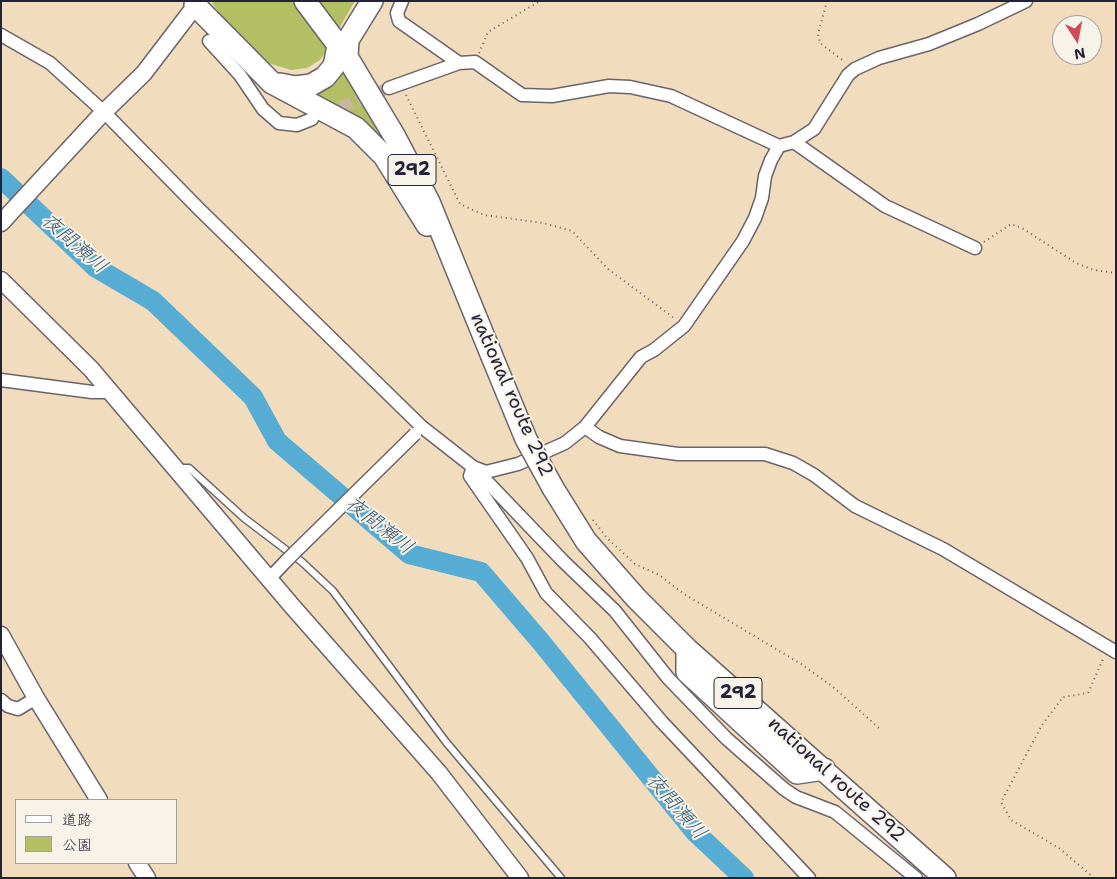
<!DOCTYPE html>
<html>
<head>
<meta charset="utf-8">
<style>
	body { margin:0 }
	#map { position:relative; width:1117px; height:879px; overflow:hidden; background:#f1dcbd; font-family:"Shantell Sans","Klee One",sans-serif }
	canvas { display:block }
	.frame { position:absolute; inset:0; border:2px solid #22223b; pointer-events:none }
	.legend { position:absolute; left:15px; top:799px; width:162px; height:65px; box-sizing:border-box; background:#f7f3e8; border:1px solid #a29fa3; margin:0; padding:6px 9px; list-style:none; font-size:15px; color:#22223b }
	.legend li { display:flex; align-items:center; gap:10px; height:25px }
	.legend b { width:25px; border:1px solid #a29fa3 }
	.north { position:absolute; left:1052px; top:15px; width:50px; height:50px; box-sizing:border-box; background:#f7f3e8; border:1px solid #a29fa3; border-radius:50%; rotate:169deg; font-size:14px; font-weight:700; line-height:20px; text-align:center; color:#22223b }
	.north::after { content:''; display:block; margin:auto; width:18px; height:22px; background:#d1495b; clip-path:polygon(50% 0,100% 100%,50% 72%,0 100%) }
</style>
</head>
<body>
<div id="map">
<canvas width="1117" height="879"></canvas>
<div class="frame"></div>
<ul class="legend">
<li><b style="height:6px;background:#fff"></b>道路</li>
<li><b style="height:14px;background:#b2c063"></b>公園</li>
</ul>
<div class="north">N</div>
</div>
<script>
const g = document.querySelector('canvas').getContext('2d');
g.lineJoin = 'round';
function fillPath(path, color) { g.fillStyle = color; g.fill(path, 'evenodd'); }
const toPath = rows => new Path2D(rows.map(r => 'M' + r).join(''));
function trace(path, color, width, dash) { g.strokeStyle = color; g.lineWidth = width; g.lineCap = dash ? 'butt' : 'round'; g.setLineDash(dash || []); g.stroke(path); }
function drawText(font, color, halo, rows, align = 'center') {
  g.font = font + ' "Shantell Sans","Klee One",sans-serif'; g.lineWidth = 4; g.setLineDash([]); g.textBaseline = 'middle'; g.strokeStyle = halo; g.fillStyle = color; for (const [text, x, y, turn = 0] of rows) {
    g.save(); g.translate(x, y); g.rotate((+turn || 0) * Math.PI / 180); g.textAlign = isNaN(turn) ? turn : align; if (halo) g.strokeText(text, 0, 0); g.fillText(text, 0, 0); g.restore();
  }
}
fillPath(toPath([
	[214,1,294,1,323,36,326,51,320,60,307,68,291,70,268,63,244,46,212,3],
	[314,1,355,1,337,32],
	[339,62,399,161,297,90]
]), '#b2c063');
trace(toPath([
	[1,178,95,267,153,301,253,397,277,441,409,554,481,572,541,642,695,832,744,878]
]), '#57acd3', 20);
trace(toPath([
	[324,114,389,88]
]), '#c8b7a3', 12, [12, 6]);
const service = toPath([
	[179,468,189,468,244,518,302,562,333,591,446,742,561,878]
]);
const minor = toPath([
	[402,1,397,13,399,21,459,63,475,62,522,95,552,96,609,86,630,87,671,96,779,146,794,142,814,129,848,75,855,69,879,58,929,44,978,24,1026,1],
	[1,35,50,63,104,112,199,209,422,427,473,467,563,561,615,611,668,678,727,739,784,789,796,797,835,812,916,878],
	[209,41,240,75,263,109,279,123,297,125,312,119],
	[389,88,459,63],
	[794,142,885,206,975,248],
	[1,380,92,392,111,392],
	[585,427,599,437,620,446,678,454,765,454,793,463,814,475,855,506,943,549,1116,652],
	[473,467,470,476,527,558,546,593,590,638,661,721,809,878],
	[473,467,486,472,518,464,565,443,585,427,641,357,654,350,684,326,743,241,755,218,762,198,765,176,771,160,779,146],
	[270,578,287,560],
	[1,700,8,706,18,709,36,698]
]);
const tertiary = toPath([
	[1,223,99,117,144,73,199,1],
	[1,280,91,369,292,606,439,773,520,878],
	[1,635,36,698,99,800],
	[137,863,147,878]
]);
const trunk = toPath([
	[305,1,347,57,395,137,429,202,491,354],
	[195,5,272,83,356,128,384,156,427,225],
	[347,57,348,40,372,1],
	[280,84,295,87,311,85,325,77,334,66,338,46],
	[553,488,586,541,636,598,687,649,945,878],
	[687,649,687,672,797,773,824,769]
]);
trace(service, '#6a6368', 9);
trace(minor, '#6a6368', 15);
trace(tertiary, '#6a6368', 19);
trace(trunk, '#6a6368', 24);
trace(toPath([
	[827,1,818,34,820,43,845,62],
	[479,53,488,32,540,1],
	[406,95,460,204,484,215,543,223,572,231,608,269,674,318],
	[984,242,1011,224,1022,228,1076,263,1094,270,1116,273],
	[593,520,607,538,635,564,659,575,684,594,801,664,832,686,880,729],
	[1094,878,1059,848,1011,820,1001,802,1042,725,1063,697,1088,693,1103,659]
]), '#6a6368', 2, [1, 4]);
trace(service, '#fff', 6);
trace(minor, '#fff', 12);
trace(tertiary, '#fff', 16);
trace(trunk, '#fff', 21);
const minorBridge = toPath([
	[287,560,415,434]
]);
const trunkBridge = toPath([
	[491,354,526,439,553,488]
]);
trace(minorBridge, '#6a6368', 15, []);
trace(trunkBridge, '#6a6368', 24, []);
trace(minorBridge, '#fff', 12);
trace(trunkBridge, '#fff', 21);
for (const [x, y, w] of [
	[412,170,48],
	[738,693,48]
]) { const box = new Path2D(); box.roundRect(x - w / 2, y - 15.5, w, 31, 4); g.fillStyle = '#f7f3e8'; g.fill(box); trace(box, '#22223b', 1); }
drawText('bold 18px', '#22223b', null, [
	["292",412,170],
	["292",738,693]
]);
drawText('19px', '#22223b', '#f7f3e8', [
	["national route 292",511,395,66],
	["national route 292",836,780,42]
]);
drawText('italic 20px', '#375978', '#f7f3e8', [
	["夜間瀬川",74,244,41],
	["夜間瀬川",379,526,38],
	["夜間瀬川",676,807,49]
]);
</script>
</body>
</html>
